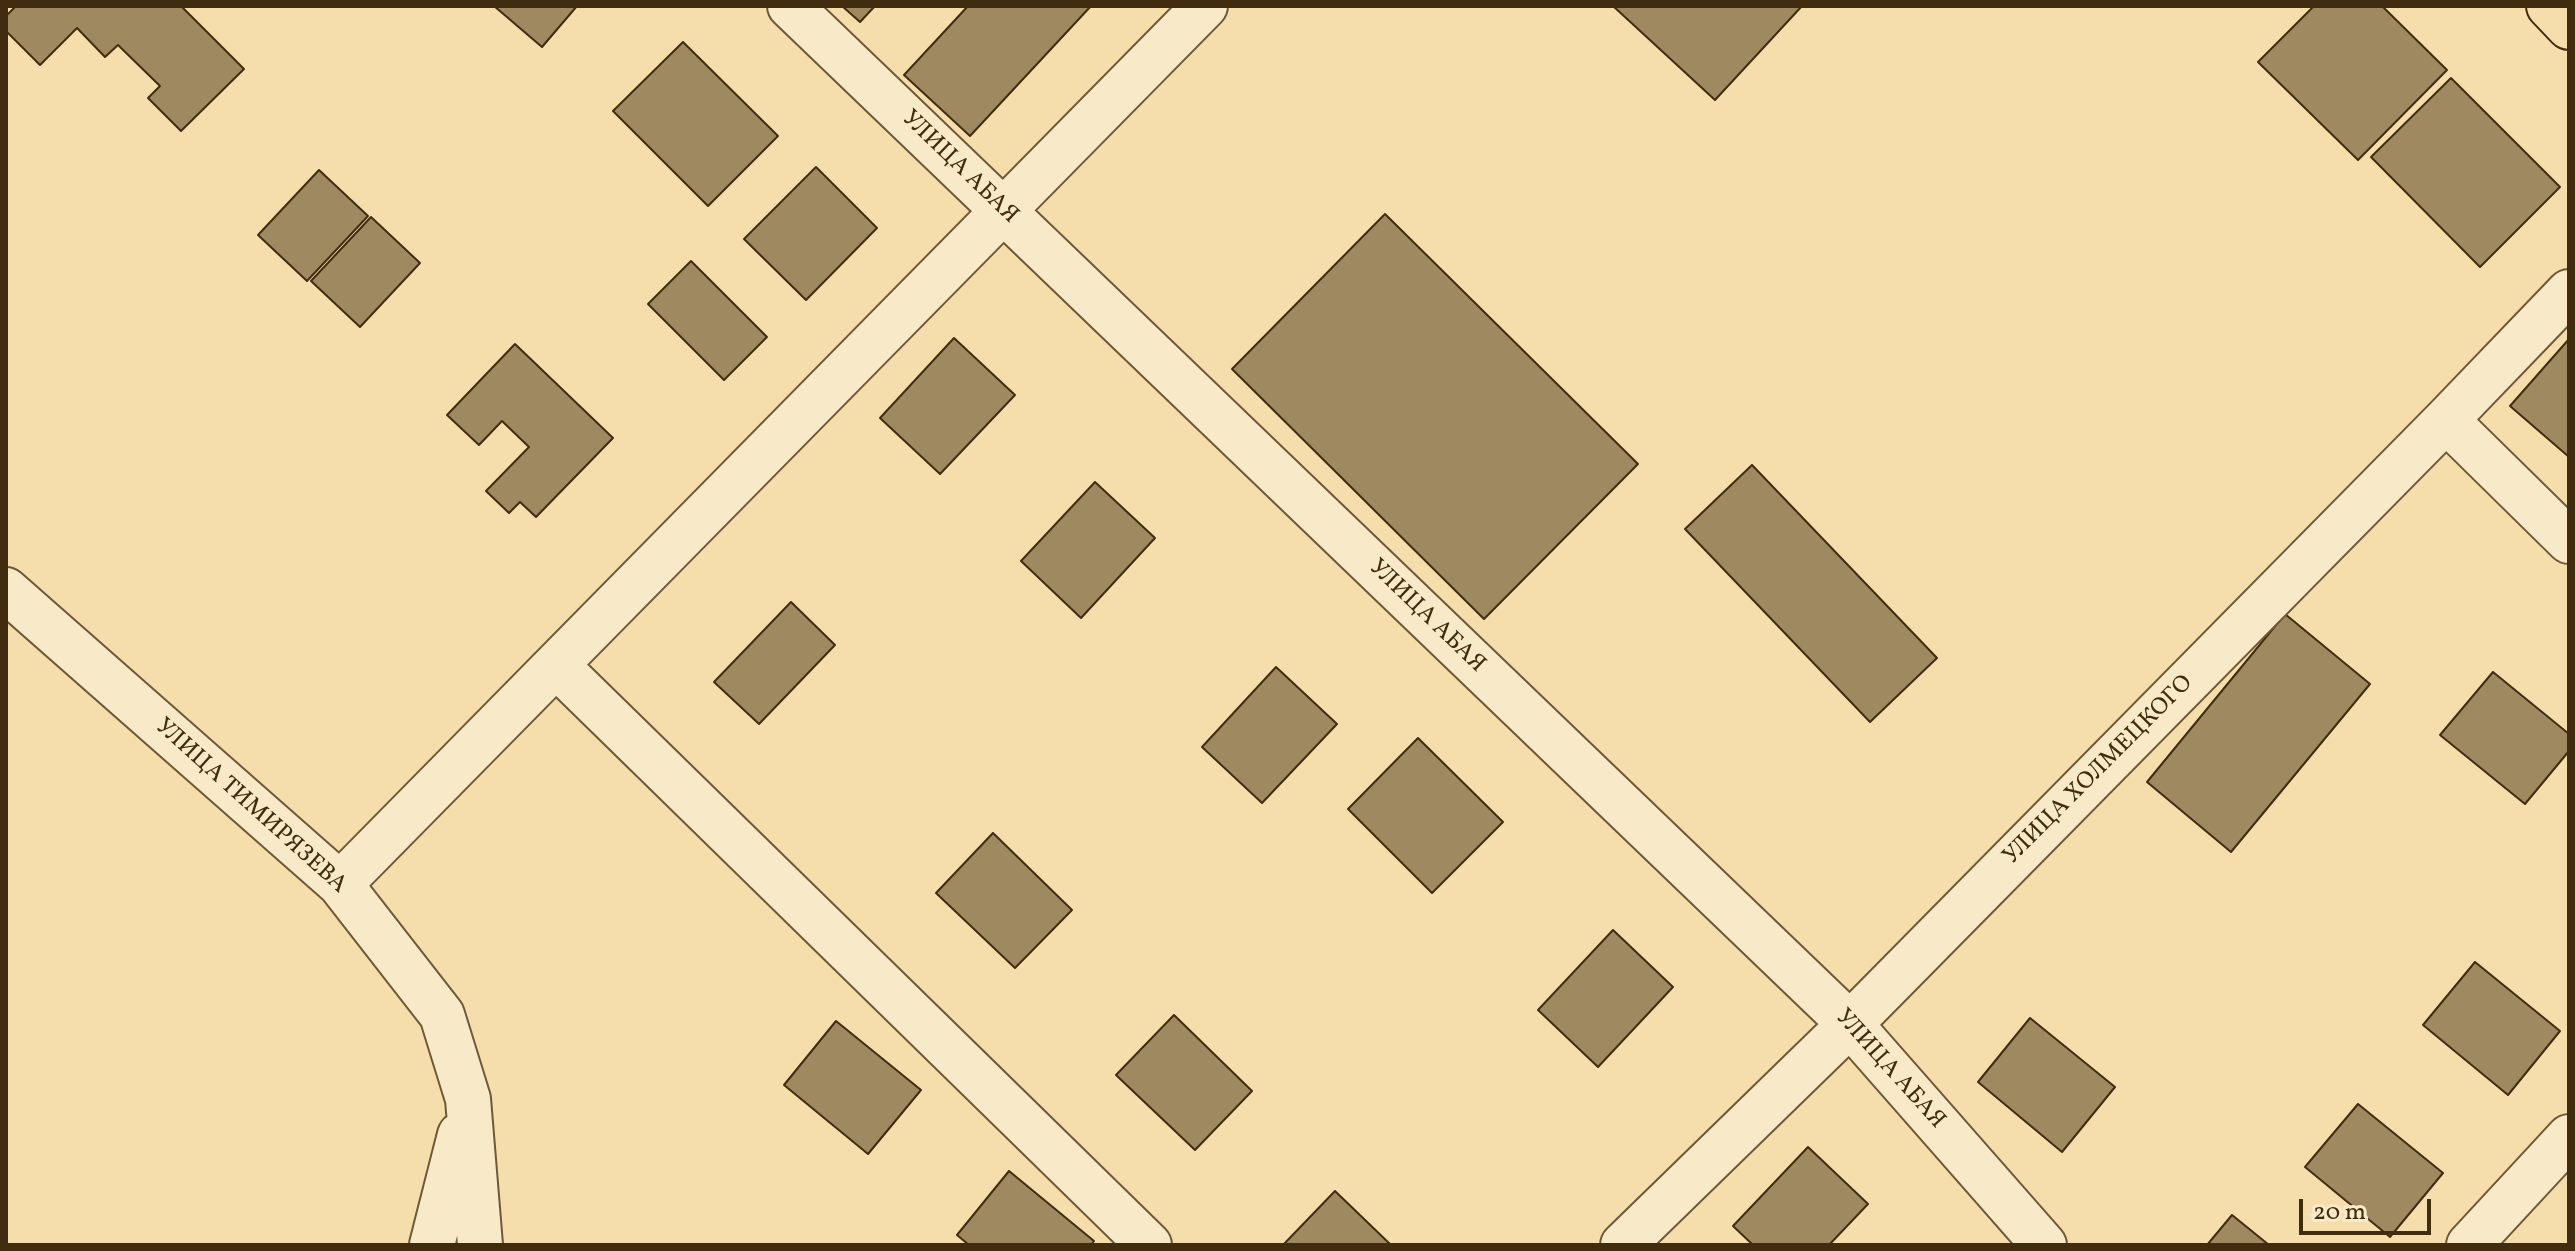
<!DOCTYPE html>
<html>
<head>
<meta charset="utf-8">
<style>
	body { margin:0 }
	#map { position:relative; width:2575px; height:1251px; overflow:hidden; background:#f5deac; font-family:Vollkorn,serif }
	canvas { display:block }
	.frame { position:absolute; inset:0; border:8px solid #412c10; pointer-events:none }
	.scale { position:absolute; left:2299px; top:1199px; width:132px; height:36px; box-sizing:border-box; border:4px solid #412c10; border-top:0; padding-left:10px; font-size:24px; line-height:28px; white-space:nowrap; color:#412c10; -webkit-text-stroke:6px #f8eac9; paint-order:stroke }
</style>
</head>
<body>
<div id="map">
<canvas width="2575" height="1251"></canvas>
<div class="frame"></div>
<div class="scale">20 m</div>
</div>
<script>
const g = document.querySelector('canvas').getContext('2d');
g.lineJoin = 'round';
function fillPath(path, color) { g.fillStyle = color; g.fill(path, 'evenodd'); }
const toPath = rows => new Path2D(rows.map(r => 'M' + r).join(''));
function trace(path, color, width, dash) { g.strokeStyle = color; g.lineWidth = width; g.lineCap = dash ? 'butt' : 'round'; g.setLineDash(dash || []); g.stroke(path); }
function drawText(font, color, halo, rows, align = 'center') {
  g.font = font + ' Vollkorn,serif'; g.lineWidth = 7; g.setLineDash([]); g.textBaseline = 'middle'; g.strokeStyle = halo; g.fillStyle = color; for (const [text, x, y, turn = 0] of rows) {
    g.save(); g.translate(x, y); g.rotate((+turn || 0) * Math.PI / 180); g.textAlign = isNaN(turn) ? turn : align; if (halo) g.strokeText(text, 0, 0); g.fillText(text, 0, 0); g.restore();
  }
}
const building = toPath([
	[16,6,181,6,244,69,181,131,148,98,160,86,118,45,105,57,77,28,40,65,6,31,6,16,16,6],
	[494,6,577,6,542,47,494,6],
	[842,6,875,6,860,22,842,6],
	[968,6,1091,6,970,136,904,75,968,6],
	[1613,6,1802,6,1715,100,1613,6],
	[2314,6,2382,6,2447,70,2358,160,2258,62,2314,6],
	[683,42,778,136,708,206,613,111,683,42],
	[2451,78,2560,187,2480,267,2371,157,2451,78],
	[816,167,877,228,806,300,744,239,816,167],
	[319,170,368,216,307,281,258,235,319,170],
	[1385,214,1638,464,1484,619,1232,369,1385,214],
	[371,217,420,263,360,327,311,281,371,217],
	[691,261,767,337,724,380,648,304,691,261],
	[954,338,1015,395,940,474,880,418,954,338],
	[2569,339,2569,457,2510,406,2569,339],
	[515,344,613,438,536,517,520,502,509,513,486,491,529,447,502,421,479,445,447,415,515,344],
	[1752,465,1937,658,1870,722,1685,529,1752,465],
	[1095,482,1155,538,1081,618,1021,561,1095,482],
	[791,602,835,645,759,724,714,682,791,602],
	[2285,614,2370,684,2231,852,2147,782,2285,614],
	[1276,667,1337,724,1262,803,1202,747,1276,667],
	[2493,672,2569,734,2569,751,2525,804,2440,735,2493,672],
	[1418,738,1503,822,1432,893,1348,809,1418,738],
	[993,833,1072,910,1015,968,936,893,993,833],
	[1613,930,1673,987,1598,1067,1538,1010,1613,930],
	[2475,962,2560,1031,2508,1095,2423,1025,2475,962],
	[1174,1015,1252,1091,1195,1150,1116,1075,1174,1015],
	[2030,1018,2115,1087,2062,1152,1978,1082,2030,1018],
	[836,1021,921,1090,868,1154,784,1085,836,1021],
	[2358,1104,2443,1173,2390,1237,2305,1167,2358,1104],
	[1808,1147,1868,1204,1829,1245,1753,1245,1733,1226,1808,1147],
	[1009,1171,1094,1241,1091,1245,969,1245,957,1235,1009,1171],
	[1335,1191,1391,1245,1283,1245,1335,1191],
	[2232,1215,2269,1245,2207,1245,2232,1215]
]);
fillPath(building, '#9f8961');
trace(building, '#412c10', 2);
const minor = toPath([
	[790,6,1850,1024,2044,1245],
	[2446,420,2569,541],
	[6,590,340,884,442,1015,468,1099,480,1245],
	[556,665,1149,1245],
	[340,884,1205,6],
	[432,1245,460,1135],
	[1623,1245,1850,1024,2446,420,2569,292],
	[2469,1245,2569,1137]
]);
const major = toPath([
	[2549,6,2569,27]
]);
trace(minor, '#6e5837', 48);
trace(major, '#412c10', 48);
trace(minor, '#f8eac9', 44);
trace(major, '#f5deac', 44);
drawText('24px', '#412c10', '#f8eac9', [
	["УЛИЦА АБАЯ",959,168,44],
	["УЛИЦА АБАЯ",1426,617,44],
	["УЛИЦА ХОЛМЕЦКОГО",2099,771,-45],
	["УЛИЦА ТИМИРЯЗЕВА",250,807,42],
	["УЛИЦА АБАЯ",1889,1070,48]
]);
</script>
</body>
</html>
